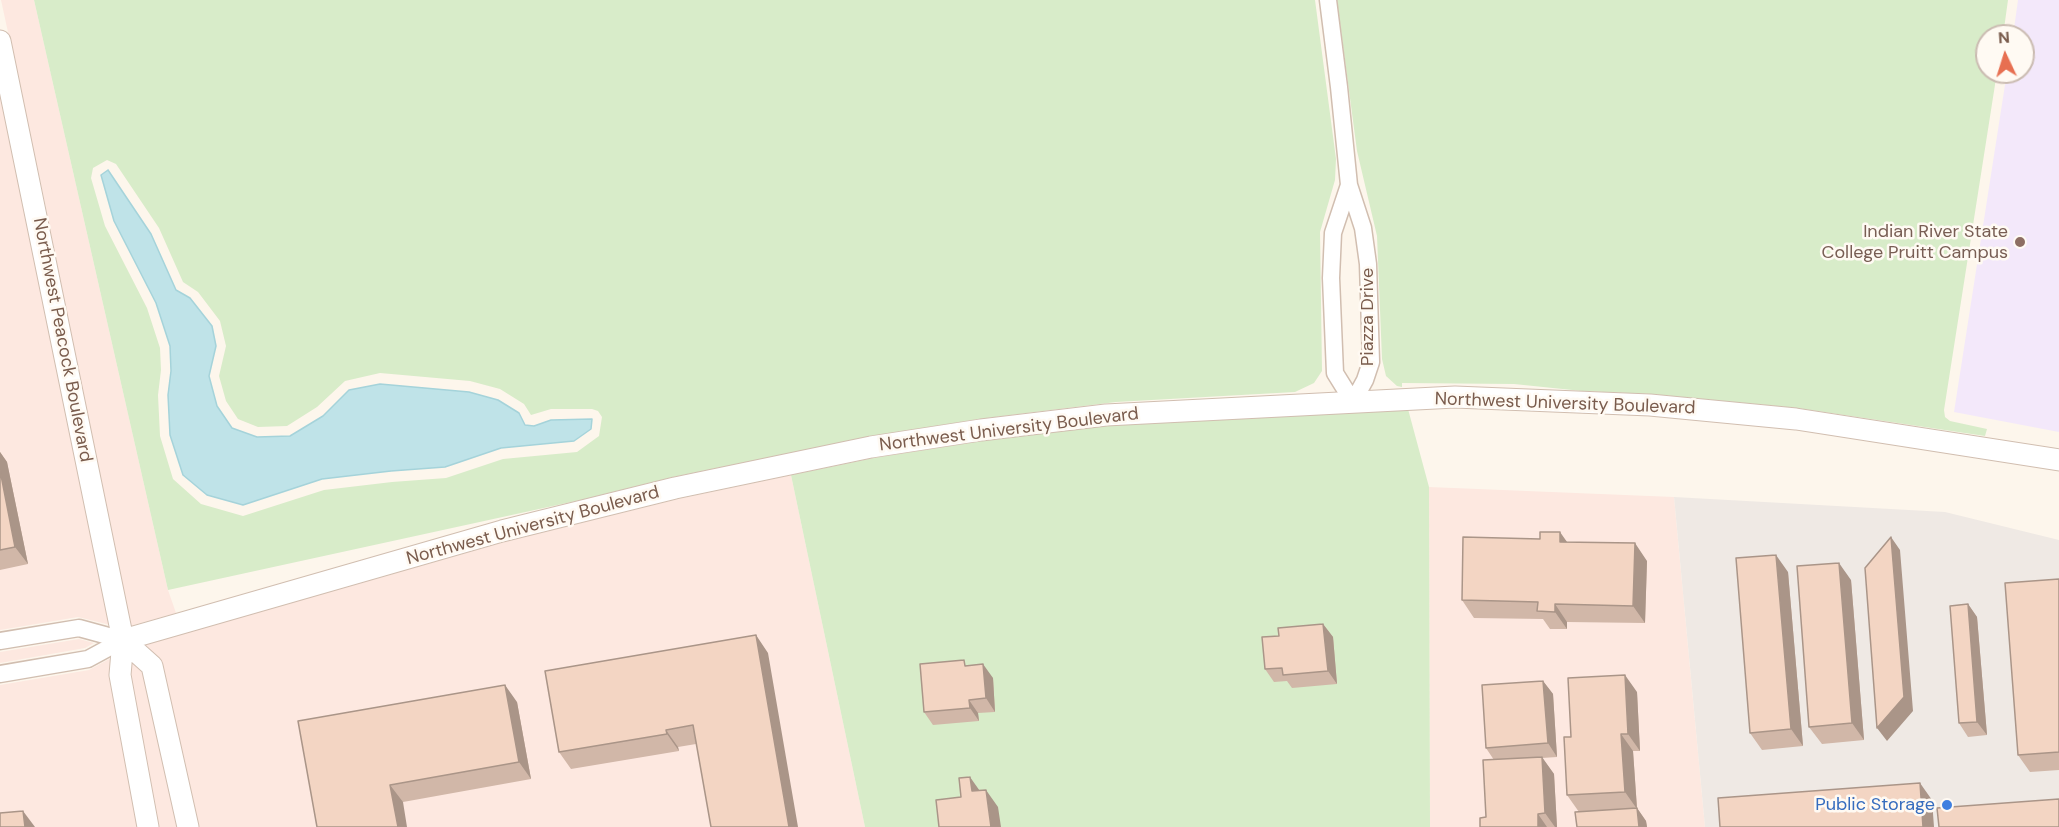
<!DOCTYPE html>
<html>
<head>
<meta charset="utf-8">
<style>
	body { margin:0 }
	#map { position:relative; width:2059px; height:827px; overflow:hidden; background:#fdf6ec; font-family:"DM Sans",sans-serif }
	canvas { display:block }
	.north { position:absolute; left:1975px; top:24px; width:60px; height:60px; box-sizing:border-box; background:#fffaf3; border:2px solid #cabbb1; border-radius:50%; rotate:356deg; font-size:16px; font-weight:700; line-height:24px; text-align:center; color:#7a5c4d }
	.north::after { content:''; display:block; margin:auto; width:21px; height:27px; background:#e76f51; clip-path:polygon(50% 0,100% 100%,50% 72%,0 100%) }
</style>
</head>
<body>
<div id="map">
<canvas width="2059" height="827"></canvas>
<div class="north">N</div>
</div>
<script>
const g = document.querySelector('canvas').getContext('2d');
g.lineJoin = 'round';
function fillPath(path, color) { g.fillStyle = color; g.fill(path, 'evenodd'); }
const toPath = rows => new Path2D(rows.map(r => 'M' + r).join(''));
function trace(path, color, width, dash) { g.strokeStyle = color; g.lineWidth = width; g.lineCap = dash ? 'butt' : 'round'; g.setLineDash(dash || []); g.stroke(path); }
function drawText(font, color, halo, rows, align = 'center') {
  g.font = font + ' "DM Sans",sans-serif'; g.lineWidth = 5; g.setLineDash([]); g.textBaseline = 'middle'; g.strokeStyle = halo; g.fillStyle = color; for (const [text, x, y, turn = 0] of rows) {
    g.save(); g.translate(x, y); g.rotate((+turn || 0) * Math.PI / 180); g.textAlign = isNaN(turn) ? turn : align; if (halo) g.strokeText(text, 0, 0); g.fillText(text, 0, 0); g.restore();
  }
}
fillPath(toPath([
	[1,0,34,0,168,590,176,613,130,626,43,194],
	[0,87,110,625,78,617,0,630],
	[791,475,865,827,198,827,162,664,158,658,144,645,504,542,678,499],
	[1429,487,1674,497,1705,827,1430,827],
	[79,639,94,643,85,648,0,663,0,652],
	[111,658,138,827,0,827,0,685,89,670],
	[131,661,144,672,178,827,158,827,129,675]
]), '#fde8e0');
fillPath(toPath([
	[1674,497,1945,512,2059,540,2059,827,1705,827]
]), '#efe9e4');
fillPath(toPath([
	[2018,0,2059,0,2059,432,1954,412,2007,72,2023,72,2023,36,2013,36]
]), '#f3e8fa');
fillPath(toPath([
	[34,0,1315,0,1336,159,1335,180,1320,232,1322,371,1314,383,1295,392,1116,402,979,419,869,437,673,477,585,499,168,590],
	[107,160,116,164,159,228,183,282,198,292,220,321,226,346,219,376,226,401,238,419,258,427,287,426,317,407,345,381,380,373,470,381,500,389,524,404,531,415,551,409,592,409,598,411,602,417,599,436,577,452,503,459,446,478,392,482,324,490,243,516,201,504,173,479,160,436,158,395,161,370,160,348,147,308,105,226,91,178,93,168],
	[1337,0,2008,0,2003,36,1987,36,1987,72,1997,72,1944,410,1945,417,1950,421,1987,429,1985,436,1797,408,1651,394,1582,391,1514,384,1402,383,1402,387,1397,386,1386,376,1382,359,1377,236,1357,151],
	[1408,409,1429,487,1430,827,865,827,791,475,873,458,982,441,1109,425,1346,412,1349,414,1352,410]
]), '#d8ecc9');
const water = toPath([
	[108,170,151,234,176,290,190,298,212,326,216,346,209,376,217,406,232,428,257,437,290,436,323,416,349,390,380,384,469,392,498,400,519,413,525,425,534,426,551,420,592,419,591,429,574,441,501,448,445,467,391,471,322,479,243,505,207,495,183,475,170,435,168,395,171,371,170,346,156,303,114,221,101,175,108,170]
]);
fillPath(water, '#bfe3e8');
trace(water, '#a5d3da', 1.5);
const minor = toPath([
	[1328,0,1339,87,1349,185,1363,228,1368,264,1371,362,1365,380,1353,402,1335,373,1331,278,1333,233,1349,185],
	[0,641,79,628,123,640],
	[0,674,88,659,123,640]
]);
const tertiary = toPath([
	[0,41,123,640,120,675,148,827],
	[123,640,502,531,675,488,871,447,981,430,1106,415,1455,397,1650,405,1796,419,2059,460],
	[123,640,152,666,188,827]
]);
trace(minor, '#d1beb0', 19);
trace(tertiary, '#d1beb0', 23);
trace(minor, '#fff', 16);
trace(tertiary, '#fff', 21);
fillPath(toPath([
	[0,452,7,462,28,564,0,570],
	[1567,542,1647,561,1645,623,1567,622,1567,629,1550,629,1543,619,1474,618,1462,600],
	[1788,572,1803,746,1762,750,1750,733],
	[2059,579,2059,770,2030,772,2018,755],
	[1851,580,1864,740,1822,744,1809,727],
	[1968,604,1977,617,1987,735,1968,737,1959,723],
	[1323,624,1333,637,1337,684,1292,688,1287,681,1274,682,1265,669,1279,636],
	[768,653,696,744,678,747,679,751,571,769,559,752],
	[968,666,993,678,995,712,978,713,979,721,933,725,924,712],
	[1543,681,1553,694,1557,757,1542,758,1554,774,1557,827,1480,827,1486,817,1494,760,1486,748],
	[1637,692,1640,751,1633,751,1637,808,1646,821,1647,827,1577,827,1579,812,1567,795],
	[517,702,531,779,403,802,317,827]
]), '#d1b7a8');
fillPath(toPath([
	[0,452,7,462,28,564,15,547,0,470],
	[1560,532,1572,549,1560,542],
	[1891,537,1900,550,1913,711,1887,741,1877,728],
	[1635,543,1647,561,1645,623,1633,606],
	[1776,555,1788,572,1803,746,1791,729],
	[1839,563,1851,580,1864,740,1852,723],
	[1555,604,1567,622,1567,629,1555,612],
	[1968,604,1977,617,1987,735,1977,722],
	[1323,624,1333,637,1337,684,1328,671],
	[756,635,768,653,798,827,789,827],
	[983,664,993,678,995,712,986,698],
	[1625,675,1637,692,1640,751,1628,734],
	[1543,681,1553,694,1557,757,1548,743],
	[505,685,517,702,531,779,519,762],
	[969,700,978,713,979,721,970,708],
	[666,730,678,747,679,751,667,734],
	[1621,734,1633,751,1637,809,1625,792],
	[1542,757,1554,774,1557,827,1555,827,1545,813],
	[970,777,982,794,972,791],
	[1920,783,1932,800,1934,827,1923,827],
	[390,785,403,802,407,827,398,827],
	[986,790,998,807,1001,827,991,827],
	[1637,808,1646,821,1647,827,1639,827],
	[23,811,35,827,25,827],
	[1538,814,1547,827,1538,827]
]), '#aa9588');
const building = toPath([
	[0,470,15,547,0,550,0,470],
	[1540,532,1560,532,1560,542,1635,543,1633,606,1555,604,1555,612,1537,611,1538,602,1462,600,1463,537,1540,539,1540,532],
	[1891,537,1904,697,1877,728,1865,568,1891,537],
	[1776,555,1791,729,1750,733,1736,558,1776,555],
	[1839,563,1852,723,1809,727,1797,566,1839,563],
	[2059,579,2059,752,2018,755,2005,583,2059,579],
	[1968,604,1977,722,1959,723,1950,606,1968,604],
	[1323,624,1328,671,1283,675,1282,668,1265,669,1262,637,1279,636,1278,628,1323,624],
	[756,635,789,827,711,827,693,725,666,730,667,734,559,752,545,671,756,635],
	[964,660,965,666,983,664,986,698,969,700,970,708,924,712,920,664,964,660],
	[1625,675,1628,734,1621,734,1625,792,1567,795,1564,737,1571,737,1568,678,1625,675],
	[1543,681,1548,743,1486,748,1482,685,1543,681],
	[505,685,519,762,390,785,398,827,317,827,298,721,505,685],
	[1542,757,1545,813,1538,814,1538,827,1480,827,1480,818,1486,817,1483,760,1542,757],
	[970,777,972,791,986,790,991,827,939,827,936,800,961,797,959,778,970,777],
	[1920,783,1923,827,1720,827,1718,798,1920,783],
	[2059,799,2059,827,1939,827,1937,808,2059,799],
	[1637,808,1639,827,1577,827,1575,812,1637,808],
	[23,811,25,827,0,827,0,813,23,811]
]);
fillPath(building, '#f3d5c3');
trace(building, '#aa9588', 1.5);
for (const [x, y, r, color] of [
	[2020,242,6,"#8d6e63"],
	[1947,805,6,"#3f7fe0"]
]) { const dot = new Path2D(); dot.arc(x, y, r, 0, 2 * Math.PI); g.fillStyle = color; g.fill(dot); trace(dot, '#fffaf3', 2); }
drawText('18px', '#785e54', '#fffaf3', [
	["Indian River State",2008,232],
	["College Pruitt Campus",2008,253]
], 'right');
drawText('18px', '#7a5c4d', '#fffaf3', [
	["Piazza Drive",1368,317,-90],
	["Northwest Peacock Boulevard",62,340,79],
	["Northwest University Boulevard",1565,404,2],
	["Northwest University Boulevard",1009,430,-7],
	["Northwest University Boulevard",533,526,-15]
]);
drawText('18px', '#366cbe', '#fffaf3', [
	["Public Storage",1935,805]
], 'right');
</script>
</body>
</html>
